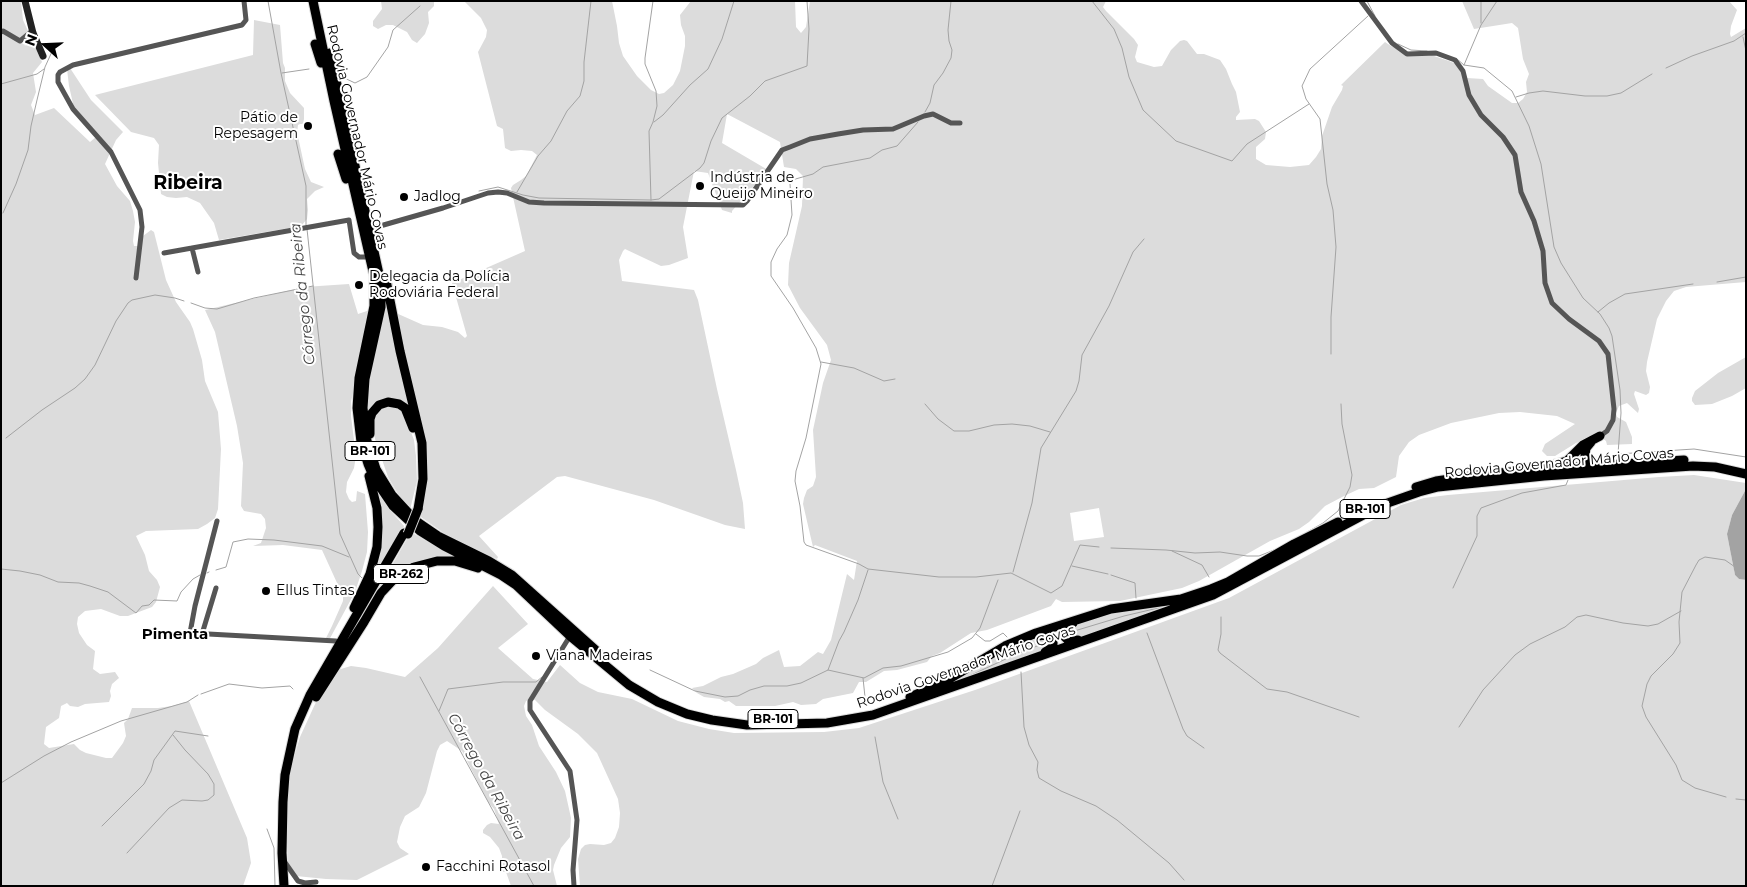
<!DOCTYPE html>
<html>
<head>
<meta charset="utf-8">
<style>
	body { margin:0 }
	#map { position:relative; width:1747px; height:887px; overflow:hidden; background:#fff; font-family:Montserrat,sans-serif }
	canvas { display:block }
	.frame { position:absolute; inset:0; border:2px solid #000; pointer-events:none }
	.north { position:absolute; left:20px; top:20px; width:50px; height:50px; -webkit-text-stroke:4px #fff; paint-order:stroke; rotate:290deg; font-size:14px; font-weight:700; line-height:20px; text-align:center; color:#000 }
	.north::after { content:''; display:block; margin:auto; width:18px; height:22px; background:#000; clip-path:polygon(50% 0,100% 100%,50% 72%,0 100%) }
</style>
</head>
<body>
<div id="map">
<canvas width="1747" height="887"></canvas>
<div class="frame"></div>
<div class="north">N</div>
</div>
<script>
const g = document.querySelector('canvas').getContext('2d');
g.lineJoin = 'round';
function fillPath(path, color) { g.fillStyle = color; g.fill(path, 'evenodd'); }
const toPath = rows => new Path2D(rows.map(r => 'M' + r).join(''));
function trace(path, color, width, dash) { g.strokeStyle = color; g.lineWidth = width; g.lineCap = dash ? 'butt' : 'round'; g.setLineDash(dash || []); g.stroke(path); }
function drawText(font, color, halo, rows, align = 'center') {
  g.font = font + ' Montserrat,sans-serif'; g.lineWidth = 4; g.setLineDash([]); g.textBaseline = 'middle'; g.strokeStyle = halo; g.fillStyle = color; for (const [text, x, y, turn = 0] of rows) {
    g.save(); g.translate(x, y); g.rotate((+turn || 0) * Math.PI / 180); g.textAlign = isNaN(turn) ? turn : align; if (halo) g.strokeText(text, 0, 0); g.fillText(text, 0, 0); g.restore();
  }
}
fillPath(toPath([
	[1,1,21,1,23,20,42,62,33,73,36,92,31,105,35,115,54,108,90,142,96,137,74,108,69,86,67,69,70,68,91,100,123,132,116,140,105,164,117,186,130,201,133,211,135,222,133,241,134,246,138,246,143,236,151,230,154,232,166,280,176,302,190,322,193,329,202,360,205,381,218,412,221,449,218,509,215,518,207,524,198,529,146,531,136,536,145,555,149,571,157,580,160,587,156,602,152,607,128,616,120,616,101,609,85,611,78,617,77,624,79,633,87,645,95,651,93,669,100,674,115,672,119,678,112,684,110,691,111,696,109,702,85,704,78,707,70,706,67,703,61,706,59,718,46,727,44,744,49,748,74,744,80,750,86,753,106,758,112,758,123,743,126,736,124,723,128,719,132,708,158,708,172,706,189,701,247,838,251,863,243,886,1,886],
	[381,1,434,1,434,6,428,12,429,23,425,34,417,43,412,40,407,32,393,25,386,25,378,29,373,26,373,21,382,9],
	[464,1,612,1,617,26,619,43,623,56,637,76,651,90,659,94,664,93,673,85,680,71,685,46,685,36,681,25,680,15,691,1,795,1,796,27,801,33,806,27,810,1,1106,1,1103,7,1106,11,1134,39,1138,45,1135,57,1137,62,1154,67,1162,66,1171,50,1180,41,1184,40,1187,41,1197,54,1204,54,1220,60,1226,69,1232,84,1236,92,1240,112,1236,117,1236,120,1255,119,1259,121,1266,132,1265,139,1256,147,1256,159,1266,165,1290,167,1309,165,1316,157,1321,149,1322,136,1332,107,1342,90,1343,86,1341,85,1385,42,1391,46,1414,54,1431,55,1449,61,1456,64,1467,78,1483,79,1488,86,1512,103,1518,103,1523,99,1527,92,1526,82,1529,74,1523,59,1518,28,1512,23,1474,29,1462,1,1729,1,1737,10,1731,26,1730,34,1731,37,1746,28,1746,282,1686,287,1674,291,1666,301,1657,319,1647,362,1646,371,1650,387,1649,393,1646,395,1635,391,1634,394,1639,409,1638,413,1627,403,1619,406,1616,413,1617,417,1626,422,1632,437,1632,444,1607,445,1606,441,1602,438,1588,438,1576,443,1555,456,1547,456,1542,451,1545,444,1575,424,1557,416,1520,412,1499,413,1451,423,1419,435,1409,442,1399,456,1396,477,1374,488,1359,489,1342,497,1325,506,1309,522,1299,529,1270,541,1199,581,1182,588,1120,601,1062,602,1056,599,1051,606,987,630,971,633,940,653,932,656,927,662,897,670,884,671,866,682,859,682,853,693,823,699,816,704,801,705,793,702,775,706,736,706,729,701,725,702,720,699,704,697,697,693,692,688,703,686,721,677,733,674,756,664,763,658,779,650,784,667,800,666,818,652,823,654,831,640,847,574,854,580,857,561,815,545,813,547,803,504,804,498,807,490,813,486,816,477,813,430,823,383,831,360,827,345,800,308,788,285,789,263,802,206,803,176,796,169,784,167,780,142,727,114,722,143,768,170,732,211,732,213,722,210,708,173,694,171,683,227,688,258,669,265,661,266,625,249,623,251,619,260,622,281,694,290,698,300,717,389,736,470,743,503,745,529,725,525,654,500,565,476,557,477,479,536,498,557,497,559,448,536,418,515,426,468,388,284,393,283,393,303,396,313,423,325,442,327,458,332,465,338,467,336,452,283,525,251,511,188,513,185,521,180,526,176,537,155,532,151,521,150,511,151,505,148,503,129,497,126,478,52,486,37,487,30,481,18],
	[1099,508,1104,537,1074,541,1070,513],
	[254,20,280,25,283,63,285,68,285,81,290,93,304,108,304,119,303,124,300,124,298,125,297,132,305,169,311,182,324,187,315,191,307,199,308,210,307,219,301,226,219,240,214,223,200,203,187,197,176,198,167,197,161,194,158,163,159,145,154,138,131,132,95,95,253,55],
	[349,284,358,314,370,310,370,319,351,402,351,416,356,456,354,468,347,482,346,492,349,499,352,502,356,501,357,491,365,494,368,532,367,552,362,571,355,592,328,642,320,640,326,638,332,626,343,601,343,596,322,550,283,545,253,546,261,543,266,528,265,519,261,514,244,511,241,506,243,463,237,426,215,332,205,310,304,287],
	[385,294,414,417,399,400,391,398,378,401,368,415,367,405,370,375],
	[1746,357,1746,388,1732,396,1712,404,1695,405,1692,401,1692,398,1695,391,1718,373],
	[388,406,399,409,404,414,414,440,416,456,417,481,410,510,398,494,388,477,375,439,374,419,378,412],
	[1694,475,1746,483,1746,489,1732,515,1727,534,1735,575,1739,579,1746,580,1746,886,580,886,578,859,581,849,585,845,590,844,604,845,611,843,615,838,619,827,620,813,618,799,597,753,578,734,545,710,535,700,530,699,526,701,524,706,526,716,532,725,539,746,556,772,565,791,571,818,570,837,561,848,554,865,553,870,557,886,511,886,506,872,502,872,502,856,499,848,490,837,483,833,483,830,487,825,491,823,499,824,494,809,488,802,462,751,447,741,440,745,437,751,426,793,419,807,405,816,400,827,397,842,400,848,409,854,357,880,326,879,296,876,288,863,286,817,291,767,300,737,316,702,334,671,351,666,366,668,405,677,438,648,493,586,528,624,498,648,533,679,547,682,560,665,580,683,598,692,632,699,678,721,709,729,734,733,824,732,859,728,975,690,1229,598,1401,505,1424,498,1448,495,1659,477],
	[374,488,390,510,404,526,397,541,364,593,374,566],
	[411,532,431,544,458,558,402,571,352,635],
	[1186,602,1085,636,1076,637,1068,636,1068,631,1076,624,1112,614],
	[1040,638,1047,638,1050,644,1044,649,986,673,946,686,961,678,989,659,1027,641]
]), '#dcdcdc');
fillPath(toPath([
	[1746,489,1746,580,1739,579,1735,575,1727,534,1732,515]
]), '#a3a3a3');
trace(toPath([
	[268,1,281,73,306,186,306,225],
	[1092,1,1114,29,1122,48,1129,77,1143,110,1176,141,1232,161,1247,144,1309,104],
	[1367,1,1375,16],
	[1481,1,1481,23],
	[1743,37,1746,51],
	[1398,44,1411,50,1427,51],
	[1457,59,1464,65,1484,68,1512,91,1529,126,1541,164,1554,247,1561,263,1583,298,1600,314,1609,328,1612,336,1620,390,1621,413,1618,454,1694,449,1746,457],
	[1464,65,1481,25,1497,1],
	[1666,68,1692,56,1734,41,1746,33],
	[282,73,309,69],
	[338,75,355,83,367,77,388,47,393,30,420,6],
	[1,84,37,74,44,69],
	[1516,97,1529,93,1543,91,1585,96,1607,96,1621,93,1652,74],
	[925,112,930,103,934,85,943,73,951,58,952,50,949,41,948,30,951,1],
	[654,122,663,115,690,85,708,69,722,39,734,1],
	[918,122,897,146,882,150,870,158,823,167,813,174,792,180,790,184,792,215,787,235,777,249,771,262,771,276,793,308,816,348,821,364,806,438,796,471,795,481,800,506,804,542,806,545,859,564,868,569,939,577,976,577,1011,573,1051,593,1062,586,1080,545,1099,547],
	[479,191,498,187,523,195,539,198,651,200,659,199,700,168,704,163,711,141,722,118,750,96,765,81,807,66,809,29,807,1],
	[517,192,538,156,551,141,567,111,580,96,584,81,584,62,591,1],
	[651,200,649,131,653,122,657,106,656,91,645,64,645,58,653,1],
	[3,213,16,184,28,150,31,126,37,100,45,67,55,45],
	[307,229,340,534,358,574,363,579],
	[1717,282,1746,277],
	[191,303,205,308,217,309,254,298,313,286],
	[1598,312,1609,303,1625,294,1693,284],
	[1331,354,1331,317,1336,247,1333,210,1327,184,1320,119,1306,99,1302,86,1310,69,1368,16],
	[821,362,854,368,884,381,895,379],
	[925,404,938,419,954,431,969,431,994,425,1012,424,1030,426,1050,432],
	[6,438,42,410,75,388,85,379,95,365,116,321,128,303,132,300,155,295,175,298,184,301],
	[1302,535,1323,523,1338,511,1350,487,1352,475,1342,424,1341,404],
	[1111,548,1166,550,1195,553,1220,552,1247,556,1259,556,1274,550],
	[1172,551,1202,565,1209,577],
	[1072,566,1108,574],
	[1,569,20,571,40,575,58,582,79,583,90,586,108,592,136,613,142,606,149,605,154,600,177,601,181,592,193,579,200,575],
	[216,570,226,567,233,542,248,539,274,540,322,546,349,557],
	[1013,572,1032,503,1041,448,1076,391,1079,381,1082,355,1109,306,1133,252,1144,239],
	[207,573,209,572],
	[1111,575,1135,583,1136,598],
	[1453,588,1477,536,1477,516,1481,508,1522,493,1566,485,1568,480],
	[1221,617,1221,634,1218,650,1220,653,1267,689,1287,692,1359,717],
	[1071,632,1124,616,1171,605],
	[1147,633,1183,729,1187,736,1204,748],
	[976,634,985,641,990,641,1003,633,1007,637],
	[650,670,695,691,725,697,738,696,750,690,764,686,787,686,801,683,828,670,864,678,883,668,901,666,948,652,972,638,980,628,998,580],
	[828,670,839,641,844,632,858,600,868,570],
	[1021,672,1024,727,1029,745,1038,762,1037,770,1039,778,1061,791,1096,806,1117,820,1169,863,1184,880],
	[420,677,534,886],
	[967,677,1010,657,1047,642],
	[863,678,865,697],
	[201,694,229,684,262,688,290,686,293,689],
	[439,711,448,689,503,682,536,682,542,677],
	[1459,727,1483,690,1515,655,1530,644,1565,627,1577,617,1586,615,1623,623,1648,626,1658,624,1681,611],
	[875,737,883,782,898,819],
	[1,783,44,756,71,742,121,721,187,702,198,695],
	[1726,797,1695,788,1682,780,1676,765,1646,717,1642,706,1647,684,1651,676,1673,654,1680,643,1679,622,1682,592,1696,565,1699,560,1705,557,1725,560,1735,567],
	[1736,799,1746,800],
	[102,826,144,784,151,771,154,760,175,731,208,736],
	[267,829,274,848,275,886],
	[127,853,169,808,182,800,202,801,208,800,214,795,214,784,208,774,185,750,173,735],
	[992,886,1020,811]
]), '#a3a3a3', 1);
const highway = toPath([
	[313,1,334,101,374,276,374,306,359,378,357,408,361,442,368,464,374,478,393,506,420,531,444,546,501,575,516,585,570,636,629,685,658,702,687,714,712,720,747,725,827,723,873,715,1213,595,1382,505,1419,492,1438,487,1544,476,1693,466,1715,467,1746,474],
	[315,44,321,63],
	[330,53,381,283,381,307,365,379,363,408,367,441,376,469,392,495,416,521,438,536,489,561,512,575,598,652],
	[338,154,346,179],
	[386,280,400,351,422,443,423,479,418,509],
	[370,434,370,419,372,413,379,405,388,402,399,404,405,408,413,428],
	[1591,442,1586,448,1585,455,1589,461,1599,463],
	[1555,464,1567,461,1583,445,1600,436],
	[1416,487,1436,481,1478,475,1542,469,1684,460],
	[354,608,370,574,377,547,378,527,377,508,369,476],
	[1073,623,1064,629,1064,636,1069,641,1078,640],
	[1038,636,1047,635,1053,639,1053,647,1045,652],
	[316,697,364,622,381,593,395,578,414,567,437,561,455,561,478,568],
	[910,697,946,681,1005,646,1036,633,1111,609,1181,599,1211,589,1228,582,1294,544,1338,522],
	[284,886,282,853,283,802,285,775,295,729,310,695,404,533]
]);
trace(highway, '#dbdbdb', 11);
trace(toPath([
	[1361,1,1392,43,1407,54,1436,53,1455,60,1463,71,1469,95,1481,115,1503,137,1515,155,1521,192,1534,221,1543,251,1545,283,1552,303,1569,319,1599,341,1608,354,1614,409,1613,420,1607,431,1600,436],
	[1,32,3,31,20,41,32,31],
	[373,228,443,208,488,193,498,192,507,193,529,202,544,203,743,205,747,201,782,150,790,147,810,139,838,134,863,130,893,129,924,116,933,114,951,123,960,123],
	[192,248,198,272],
	[164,253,349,220,354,253,359,257,370,257],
	[136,278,142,227,140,210,111,152,73,109,58,82,58,75,60,72,73,65,242,25,246,20,244,1],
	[217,521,195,606,190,633,336,641],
	[202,634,216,588],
	[570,636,530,701,530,710,570,771,577,820,573,870,574,886],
	[284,861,298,881,305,883,316,882]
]), '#555', 5);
trace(toPath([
	[25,1,33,33,43,56]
]), '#222', 7);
trace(highway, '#000', 9);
const highwayBridge = toPath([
	[408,534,418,509]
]);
trace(highwayBridge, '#dbdbdb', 11, []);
trace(highwayBridge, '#000', 9);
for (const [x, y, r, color] of [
	[308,126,5,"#000"],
	[700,186,5,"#000"],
	[404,197,5,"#000"],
	[359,285,5,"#000"],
	[266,591,5,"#000"],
	[536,656,5,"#000"],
	[426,867,5,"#000"]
]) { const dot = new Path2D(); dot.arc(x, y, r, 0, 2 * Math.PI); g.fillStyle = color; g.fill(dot); trace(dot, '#fff', 2); }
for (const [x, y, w] of [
	[370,451,50],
	[1365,509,50],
	[401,574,55],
	[773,719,50]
]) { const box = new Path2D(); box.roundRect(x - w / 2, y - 9.5, w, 19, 4); g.fillStyle = '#fff'; g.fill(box); trace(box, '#000', 1); }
drawText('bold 12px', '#000', null, [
	["BR-101",370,451],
	["BR-101",1365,509],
	["BR-262",401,574],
	["BR-101",773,719]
]);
drawText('14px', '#000', '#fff', [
	["Pátio de",298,118,"right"],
	["Repesagem",298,134,"right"],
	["Indústria de",710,178],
	["Queijo Mineiro",710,194],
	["Jadlog",414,197],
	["Delegacia da Polícia",369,277],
	["Rodoviária Federal",369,293],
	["Ellus Tintas",276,591],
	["Viana Madeiras",546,656],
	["Facchini Rotasol",436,867]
], 'left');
drawText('14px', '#000', '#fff', [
	["Rodovia Governador Mário Covas",357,137,77],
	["Rodovia Governador Mário Covas",1559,463,-5],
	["Rodovia Governador Mário Covas",966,667,-19]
]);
drawText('italic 15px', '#444', '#fff', [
	["Córrego da Ribeira",303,294,-96],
	["Córrego da Ribeira",486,777,61]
]);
drawText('bold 15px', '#000', '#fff', [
	["Pimenta",175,635]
]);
drawText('bold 19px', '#000', '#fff', [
	["Ribeira",188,183]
]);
</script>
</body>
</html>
